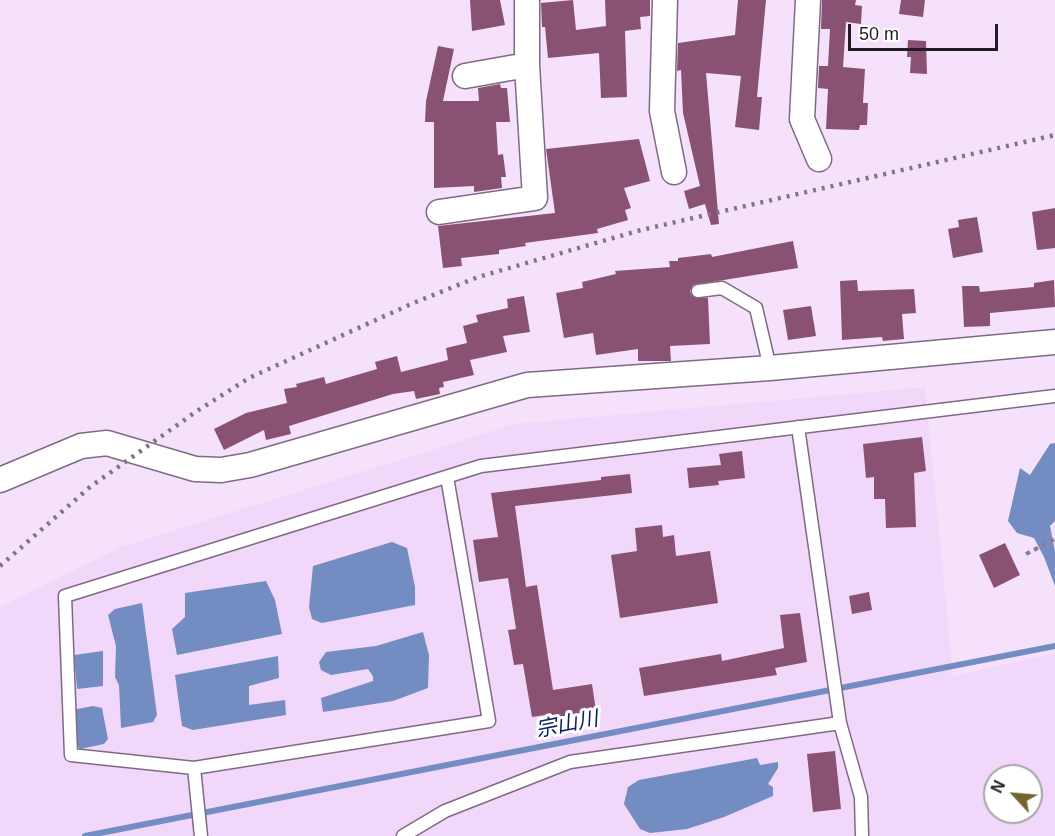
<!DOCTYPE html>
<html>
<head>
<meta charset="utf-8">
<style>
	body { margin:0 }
	#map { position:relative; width:1055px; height:836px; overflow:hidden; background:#f6e1fc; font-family:Helvetica,sans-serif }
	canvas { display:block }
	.north { position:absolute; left:983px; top:764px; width:60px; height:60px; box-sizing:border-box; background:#fff; border:2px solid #a7a4a8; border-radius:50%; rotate:296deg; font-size:16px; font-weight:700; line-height:24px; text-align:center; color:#221b25 }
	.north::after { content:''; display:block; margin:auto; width:21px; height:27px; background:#746633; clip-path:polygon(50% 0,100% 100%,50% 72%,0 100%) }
	.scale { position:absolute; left:848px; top:24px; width:150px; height:27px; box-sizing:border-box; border:3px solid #221b25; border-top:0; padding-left:8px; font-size:18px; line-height:21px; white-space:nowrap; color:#221b25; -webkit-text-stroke:4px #fff; paint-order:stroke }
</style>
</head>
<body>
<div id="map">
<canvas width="1055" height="836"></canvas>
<div class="north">N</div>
<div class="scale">50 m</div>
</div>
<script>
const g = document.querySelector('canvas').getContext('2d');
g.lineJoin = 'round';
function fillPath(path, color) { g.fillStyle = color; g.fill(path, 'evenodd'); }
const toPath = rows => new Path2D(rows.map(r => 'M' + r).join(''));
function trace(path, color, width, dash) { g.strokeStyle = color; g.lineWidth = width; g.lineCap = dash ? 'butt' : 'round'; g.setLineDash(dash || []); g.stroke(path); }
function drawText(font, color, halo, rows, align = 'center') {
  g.font = font + ' Helvetica,"Noto Sans JP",sans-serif'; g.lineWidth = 6; g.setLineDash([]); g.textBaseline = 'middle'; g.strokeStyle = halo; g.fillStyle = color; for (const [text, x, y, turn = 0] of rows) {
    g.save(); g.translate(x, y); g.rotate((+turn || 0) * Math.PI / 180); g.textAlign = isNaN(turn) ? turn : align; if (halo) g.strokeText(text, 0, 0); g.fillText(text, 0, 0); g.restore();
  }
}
fillPath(toPath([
	[925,387,953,676,1055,653,1055,836,0,836,0,607,121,547,515,424],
	[995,776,1031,776,1031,812,995,812]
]), '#f1d7f9');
fillPath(toPath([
	[1055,443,1055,521,1050,526,1055,551,1055,586,1044,557,1034,538,1017,533,1008,521,1020,468,1030,475,1050,444],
	[392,542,407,548,415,587,415,605,322,623,312,619,309,607,313,566],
	[266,581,275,600,282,634,177,655,172,629,185,617,185,593],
	[142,603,157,715,153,722,121,728,119,685,115,677,116,646,108,615,115,609],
	[423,632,429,655,428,688,393,701,323,712,321,698,373,681,373,676,368,669,331,675,321,670,319,662,326,652,376,646],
	[103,651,103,686,77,689,74,655],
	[278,656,279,678,249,686,249,705,285,700,286,715,193,730,182,726,175,675],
	[93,706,102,708,108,739,104,744,80,749,73,739,72,710],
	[757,758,760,765,778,762,778,768,768,784,773,787,773,796,724,817,687,829,650,833,640,829,624,804,628,787,639,780]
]), '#738cc1');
trace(toPath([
	[85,836,1055,646]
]), '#738cc1', 6);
fillPath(toPath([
	[470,0,500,0,505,25,472,31],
	[573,0,576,30,606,26,605,0,650,0,650,16,640,17,641,29,625,31,627,97,601,98,599,53,548,58,545,27,542,27,541,3],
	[738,0,766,0,757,97,762,97,759,130,735,127,741,76,706,73,719,224,711,225,705,204,689,209,684,191,700,186,683,113,681,70,677,71,678,43,735,35],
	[822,0,856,0,855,5,862,6,861,24,846,22,843,67,865,69,863,103,868,103,867,125,860,125,859,130,826,129,828,89,818,88,819,66,828,66,830,29,821,29],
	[901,0,925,0,923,17,899,14],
	[908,40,926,41,927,74,910,73,911,57,907,57],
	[438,46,454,49,443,101,479,101,478,88,500,84,501,88,507,88,510,122,496,122,498,155,503,154,506,177,501,177,502,188,474,192,474,186,434,188,434,122,425,122,426,101],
	[639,139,650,181,624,188,631,208,625,210,628,220,597,229,598,233,525,243,526,246,499,250,499,254,461,258,462,266,443,268,438,226,555,213,546,149],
	[1055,208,1055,248,1037,250,1032,212],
	[977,217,983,252,953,258,948,229,959,227,958,220],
	[793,241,798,268,693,285,690,291,692,296,708,298,710,344,670,346,671,361,638,361,638,349,596,355,593,333,564,338,556,293,583,288,582,282,616,274,615,271,670,267,669,261,678,261,678,258,711,254,712,257],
	[857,280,858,291,914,289,916,313,902,314,904,339,883,341,882,337,842,340,840,281],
	[1054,280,1055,307,990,313,990,326,964,327,962,286,979,286,980,292,1034,287,1034,283],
	[524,296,530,332,503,336,507,352,470,360,474,375,443,382,444,387,439,388,440,394,416,399,414,391,393,394,289,426,291,434,266,440,264,430,224,450,214,429,246,413,287,403,284,389,297,387,296,384,324,377,326,384,377,369,375,362,397,356,401,372,448,360,446,348,467,343,463,326,478,322,476,315,508,308,507,299],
	[811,306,816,336,788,340,783,310],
	[922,437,926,471,914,473,916,527,886,528,885,499,874,499,874,477,866,478,863,444],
	[742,451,745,478,718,481,719,485,689,488,687,468,721,465,719,454],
	[630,474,632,493,515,506,526,587,537,585,553,690,592,684,596,711,552,718,552,714,532,717,523,664,514,665,508,630,516,629,508,578,479,582,473,540,498,537,491,493,601,480,601,477],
	[662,525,663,537,674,535,676,556,710,551,718,603,620,618,611,555,637,551,635,528],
	[1005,543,1020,575,994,588,979,555],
	[869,592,872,610,852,614,849,596],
	[800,613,807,662,775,668,777,675,644,696,639,668,721,654,722,661,784,648,780,615],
	[835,751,841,809,813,812,807,754]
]), '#8a5272');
const service = toPath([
	[698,291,722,288,756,308,770,368],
	[798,427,840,723,861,797,862,836],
	[447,477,489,721,194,768,71,755,65,596,481,466,1055,396],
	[194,768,201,836],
	[403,836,445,811,570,762,840,723]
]);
const minor = toPath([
	[665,0,662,111,674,172],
	[808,0,802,119,819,159],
	[465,76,527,65],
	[439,212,535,198,527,65,527,0],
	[0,480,81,446,107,443,195,469,221,470,250,465,527,385,770,368,1055,342]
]);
trace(service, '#7e6b83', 15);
trace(minor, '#7e6b83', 27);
trace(toPath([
	[1026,554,1055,539]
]), '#897c8e', 4, [4.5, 4.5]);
trace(service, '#fff', 12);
trace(minor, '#fff', 24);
trace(toPath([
	[0,566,90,487,197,411,249,378,411,304,478,277,641,230,1055,135]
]), '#817486', 4.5, [3, 6]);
drawText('italic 21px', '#0c2261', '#fff', [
	["宗山川",567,725,-11]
]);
</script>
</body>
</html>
